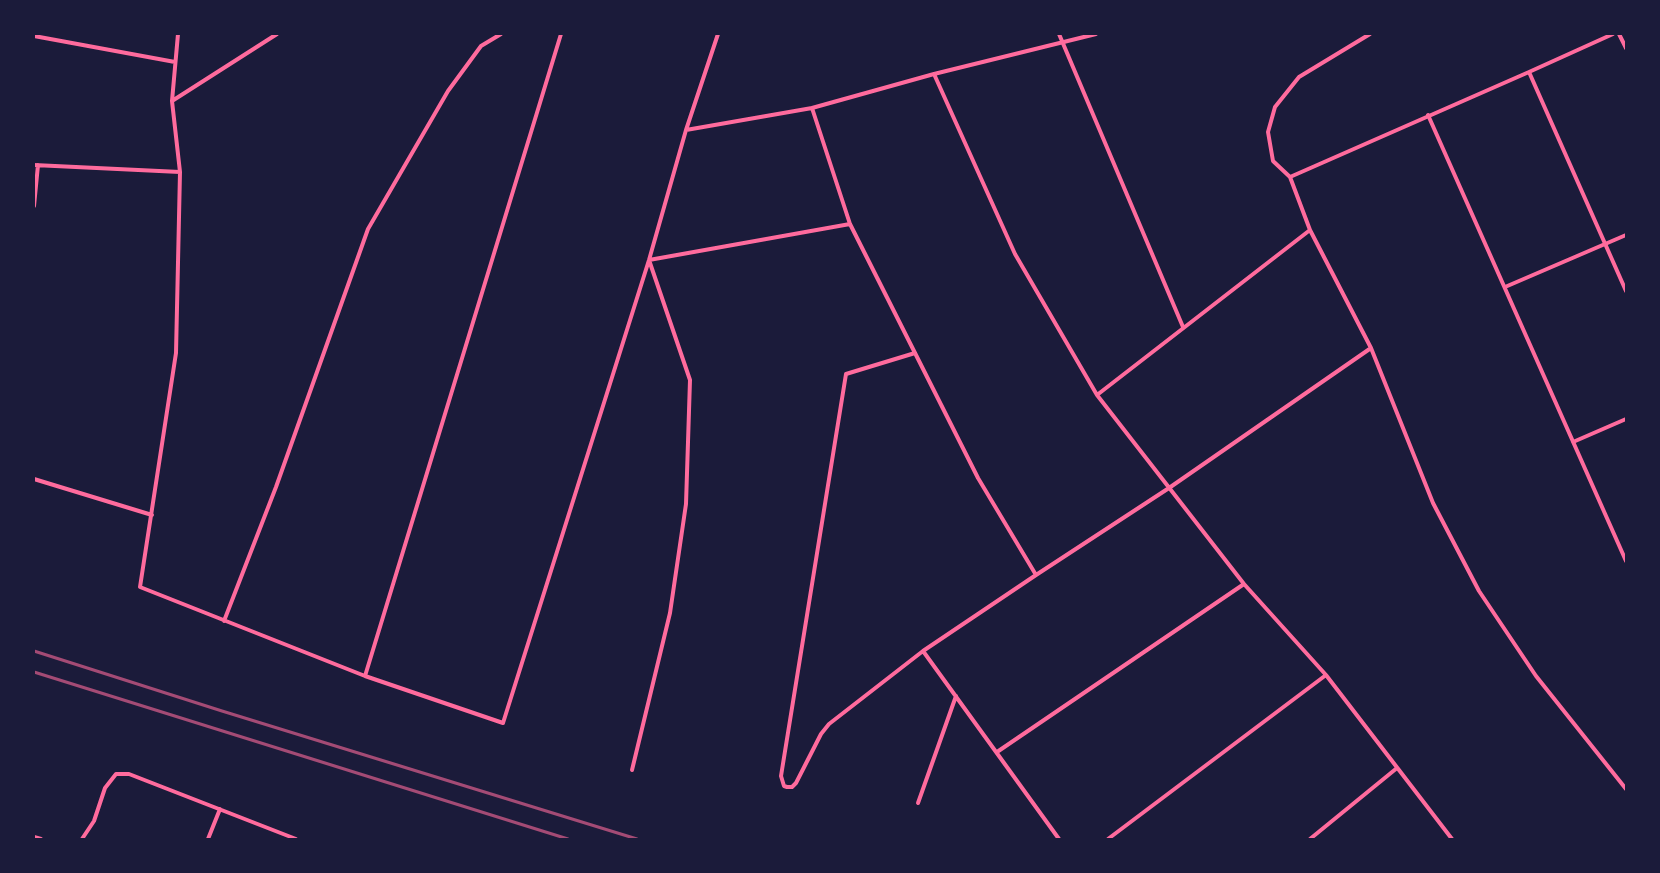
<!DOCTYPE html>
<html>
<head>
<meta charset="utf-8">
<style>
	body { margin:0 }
	#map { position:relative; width:1660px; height:873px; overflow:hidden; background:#1b1b3a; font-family:"Fira Sans",sans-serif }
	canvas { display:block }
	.frame { position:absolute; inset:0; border:35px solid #1b1b3a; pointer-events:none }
</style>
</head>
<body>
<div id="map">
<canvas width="1660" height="873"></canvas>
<div class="frame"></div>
</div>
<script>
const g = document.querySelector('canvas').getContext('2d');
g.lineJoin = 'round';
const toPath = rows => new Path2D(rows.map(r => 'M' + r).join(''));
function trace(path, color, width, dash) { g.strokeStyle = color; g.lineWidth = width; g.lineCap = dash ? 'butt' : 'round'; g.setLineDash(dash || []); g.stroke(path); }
trace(toPath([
	[178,34,172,101,180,172,176,353,140,587,365,676,503,723,649,260,686,130,718,34],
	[1059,34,1183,327],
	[1370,34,1299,77,1275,107,1268,132,1273,161,1290,177,1310,230,1371,348,1433,503,1479,591,1536,676,1626,789],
	[1619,34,1626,48],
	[34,36,175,62],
	[1529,72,1626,291],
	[934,74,1015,254,1097,395,1244,584,1326,675,1452,839],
	[172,101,277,34],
	[812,108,850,224,978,478,1036,575],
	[1428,115,1626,561],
	[686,130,812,108,934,74,1096,34],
	[34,165,180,172],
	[1290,177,1529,72,1613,34],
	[34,206,38,165],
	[1505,287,1626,235],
	[915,353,846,374,781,776,784,786,787,787,792,787,796,783,821,734,829,724,923,651,1036,575,1169,488,1371,348],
	[1097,395,1310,230],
	[1573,442,1626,419],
	[34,479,152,515],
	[224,621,276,487,368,229,448,91,481,46,501,34],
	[923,651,1059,839],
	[365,676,561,34],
	[997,752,1244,584],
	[632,770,670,613,686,504,690,380,649,260,850,224],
	[918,803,956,696],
	[34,837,41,839],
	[82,839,94,821,105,788,116,774,129,774,296,839],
	[208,839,220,809],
	[1108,839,1326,675],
	[1310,839,1397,768]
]), '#ff6b9d', 4);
trace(toPath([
	[34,651,222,711,637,839],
	[34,672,568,839]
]), '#a44b75', 3);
</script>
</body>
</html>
